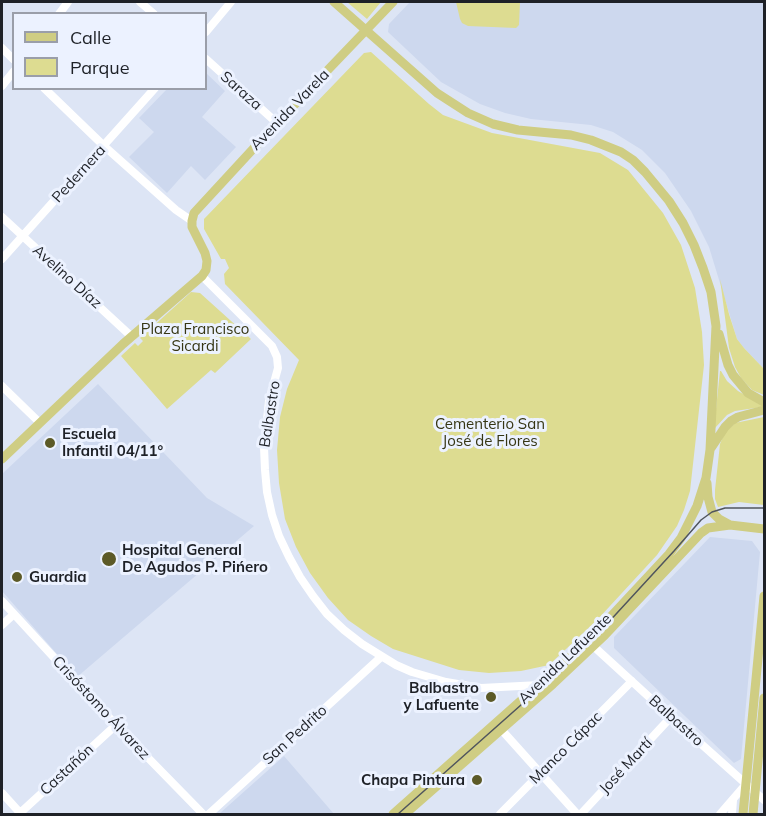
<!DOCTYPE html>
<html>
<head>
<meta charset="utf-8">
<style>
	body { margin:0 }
	#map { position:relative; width:766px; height:816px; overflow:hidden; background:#dde5f5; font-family:Mulish,sans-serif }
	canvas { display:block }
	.frame { position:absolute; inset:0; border:3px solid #1e2127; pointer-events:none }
	.legend { position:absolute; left:12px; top:12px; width:195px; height:78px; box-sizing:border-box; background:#ecf2ff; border:2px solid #9a9ea9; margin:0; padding:8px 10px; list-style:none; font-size:18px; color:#1e2127 }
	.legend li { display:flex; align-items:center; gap:12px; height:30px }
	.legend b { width:30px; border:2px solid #9a9ea9 }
</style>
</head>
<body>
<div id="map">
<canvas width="766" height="816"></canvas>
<div class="frame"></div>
<ul class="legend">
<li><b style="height:8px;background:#cfcd83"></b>Calle</li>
<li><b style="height:16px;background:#dddc91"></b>Parque</li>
</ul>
</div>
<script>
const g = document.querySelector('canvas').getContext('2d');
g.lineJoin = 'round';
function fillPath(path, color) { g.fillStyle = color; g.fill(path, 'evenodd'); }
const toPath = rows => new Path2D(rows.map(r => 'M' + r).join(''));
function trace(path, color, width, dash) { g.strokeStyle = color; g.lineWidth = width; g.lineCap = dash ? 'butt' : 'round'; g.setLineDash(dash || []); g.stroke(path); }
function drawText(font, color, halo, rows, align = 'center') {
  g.font = font + ' Mulish,sans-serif'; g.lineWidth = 6; g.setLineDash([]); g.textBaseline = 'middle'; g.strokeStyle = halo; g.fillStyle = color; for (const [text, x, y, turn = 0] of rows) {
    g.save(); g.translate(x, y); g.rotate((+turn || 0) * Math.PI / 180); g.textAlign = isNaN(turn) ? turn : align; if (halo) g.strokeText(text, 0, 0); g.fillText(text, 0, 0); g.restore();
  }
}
fillPath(toPath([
	[410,2,764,2,764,369,744,348,737,339,709,247,691,211,665,173,642,150,613,132,591,125,531,119,505,113,480,104,441,82,388,32,389,24],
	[206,73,225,91,202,117,236,147,205,180,191,166,167,193,129,157,154,132,139,118,167,89,206,88],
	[98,384,207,498,254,526,77,677,2,591,2,474],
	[710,537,752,541,760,552,741,759,734,763,614,648,614,637],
	[284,756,334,814,219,814]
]), '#cdd8ee');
fillPath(toPath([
	[347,2,381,2,367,19],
	[456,2,520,2,519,25,516,28,468,26,462,23,460,19],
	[371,52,429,104,443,115,492,133,600,153,628,170,663,213,681,245,695,288,702,332,704,365,690,491,684,510,677,526,657,555,598,619,549,665,521,671,489,673,459,670,393,649,371,636,348,620,328,598,310,573,296,547,285,519,279,483,277,450,280,417,287,389,299,360,225,284,224,274,229,268,225,259,221,259,204,229,204,219,364,53],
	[720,279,729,314,737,339,744,348,764,369,764,395,752,390,741,378,735,367,729,348],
	[191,292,200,293,251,339,215,373,211,370,167,409,121,356,135,343,138,346,143,341,140,338],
	[720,371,721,371,727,381,738,391,762,405,762,407,735,411,727,415,715,428,714,428],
	[764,417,764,505,739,502,718,507,715,499,715,490,720,444,725,432,735,423]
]), '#dddc91');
trace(toPath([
	[140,2,154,14],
	[59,14,68,2],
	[206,32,231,2],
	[2,48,14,60],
	[206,59,277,123],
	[2,86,14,71],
	[44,88,104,146,176,210,192,221],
	[2,217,132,337],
	[2,259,155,88],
	[202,276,272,346,277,357,278,368,269,401,264,447,265,470,267,492,272,515,279,536,289,557,300,577,313,596,327,614,344,630,362,644,396,665,412,672,446,682,481,688,540,685],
	[2,386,40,423],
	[2,601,116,725,203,814],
	[2,625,14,614],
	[591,644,671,717,764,800],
	[499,727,577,814],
	[2,793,21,814],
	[19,814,116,725],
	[209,814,381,657],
	[500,814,632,681],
	[581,814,671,717],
	[720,814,746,784],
	[732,814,733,800]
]), '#fff', 8);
trace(toPath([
	[334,2,437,93,468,113,493,124,518,130,571,135,591,140,621,152,633,160,645,172,669,201,683,223,694,245,703,268,711,292,716,326,710,450,706,478,697,506,681,538,669,554,588,641,393,814],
	[719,334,728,365,733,375,748,393,764,402],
	[711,448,725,427,731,421,738,417,764,410],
	[2,459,123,344,202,276,206,270,207,261,205,253,192,227,192,221,194,213,277,123,393,2],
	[707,483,708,497,712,512,719,519,730,525],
	[405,814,553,684,605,635,701,533,708,528,730,525,764,529],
	[743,814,764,596],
	[753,814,764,698]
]), '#cfcd83', 9);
trace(toPath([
	[398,814,583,650,674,551,701,520,712,512,725,508,764,508]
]), '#50555d', 1.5);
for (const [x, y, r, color] of [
	[50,443,6,"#5c5a27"],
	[109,559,8,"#5c5a27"],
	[17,577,6,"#5c5a27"],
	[491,697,6,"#5c5a27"],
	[477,780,6,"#5c5a27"]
]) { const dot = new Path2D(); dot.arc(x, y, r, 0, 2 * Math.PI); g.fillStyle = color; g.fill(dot); trace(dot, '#ecf2ff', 2); }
drawText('15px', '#1e2127', '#ecf2ff', [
	["Saraza",241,91,42],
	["Avenida Varela",290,110,-46],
	["Pedernera",79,174,-48],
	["Avelino Díaz",67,277,42],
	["Balbastro",270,414,-81],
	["Avenida Lafuente",565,659,-44],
	["Crisóstomo Álvarez",101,708,47],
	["Balbastro",676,721,42],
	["San Pedrito",295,735,-42],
	["Manco Cápac",566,748,-45],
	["José Martí",626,766,-47],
	["Castañón",67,770,-43]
]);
drawText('15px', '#363614', '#ecf2ff', [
	["Plaza Francisco",195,329],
	["Sicardi",195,346],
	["Cementerio San",490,424],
	["José de Flores",490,441]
]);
drawText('bold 15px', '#1e2127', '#ecf2ff', [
	["Escuela",62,434],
	["Infantil 04/11°",62,451],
	["Hospital General",122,550],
	["De Agudos P. Pińero",122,567],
	["Guardia",29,577],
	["Balbastro",479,688,"right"],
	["y Lafuente",479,705,"right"],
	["Chapa Pintura",465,780,"right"]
], 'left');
</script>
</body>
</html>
